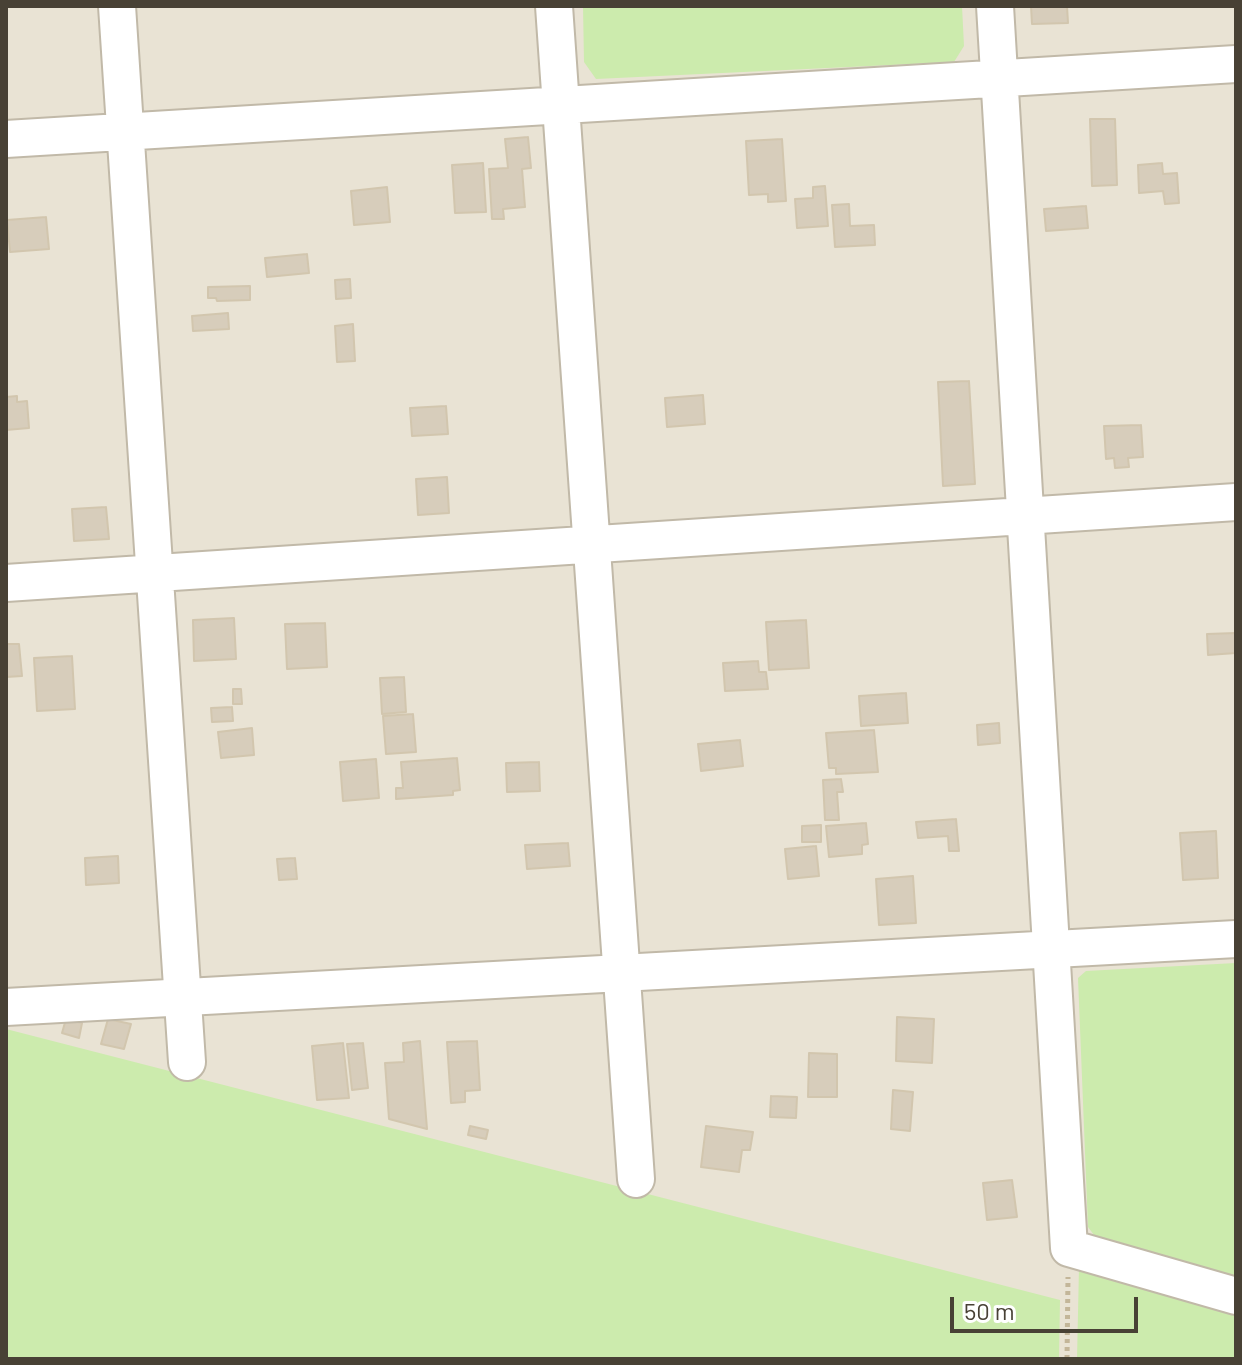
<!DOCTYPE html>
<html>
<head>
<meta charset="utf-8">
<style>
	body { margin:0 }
	#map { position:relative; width:1242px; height:1365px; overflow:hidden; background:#f4f1e7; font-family:Barlow,sans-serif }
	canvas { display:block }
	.frame { position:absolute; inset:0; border:8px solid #484135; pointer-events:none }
	.scale { position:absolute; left:950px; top:1297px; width:188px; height:36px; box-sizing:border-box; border:4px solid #484135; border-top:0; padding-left:10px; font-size:24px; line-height:28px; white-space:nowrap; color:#484135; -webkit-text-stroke:6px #fff; paint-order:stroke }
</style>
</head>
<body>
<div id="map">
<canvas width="1242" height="1365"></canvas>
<div class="frame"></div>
<div class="scale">50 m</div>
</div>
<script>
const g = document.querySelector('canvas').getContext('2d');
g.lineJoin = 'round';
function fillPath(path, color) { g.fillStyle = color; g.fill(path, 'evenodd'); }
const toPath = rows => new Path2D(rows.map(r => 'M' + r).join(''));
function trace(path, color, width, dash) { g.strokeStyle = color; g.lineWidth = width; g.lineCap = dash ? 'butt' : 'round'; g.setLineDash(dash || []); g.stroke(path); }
fillPath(toPath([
	[6,6,1236,6,1236,1359,996,1359,6,1089]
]), '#e9e3d4');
fillPath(toPath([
	[583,6,962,6,964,46,954,62,596,79,584,62],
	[1236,963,1236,1277,1094,1235,1088,1227,1078,978,1086,971],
	[6,1029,1060,1300,1059,1359,6,1359],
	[1079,1267,1236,1305,1236,1359,1077,1359]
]), '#ccebad');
const building = toPath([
	[1031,6,1067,6,1068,23,1032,24,1031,6],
	[1090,119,1115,119,1117,185,1092,186,1090,119],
	[528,137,531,168,522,169,525,207,503,209,504,219,492,219,489,169,508,168,505,139,528,137],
	[782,139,786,201,768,202,768,194,749,195,746,141,782,139],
	[483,163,486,212,455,213,452,165,483,163],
	[1162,163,1163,174,1177,173,1179,203,1165,204,1163,191,1139,193,1138,165,1162,163],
	[825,186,828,226,797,228,795,199,813,198,813,187,825,186],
	[387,187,390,222,354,225,351,191,387,187],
	[849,204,850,226,874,225,875,245,835,247,832,205,849,204],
	[1086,206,1088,228,1046,231,1044,209,1086,206],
	[46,217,49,249,10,252,7,220,46,217],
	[307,254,309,273,267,277,265,258,307,254],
	[350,279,351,298,336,299,335,280,350,279],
	[250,286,250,300,217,301,216,298,208,298,208,287,250,286],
	[228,313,229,329,193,331,192,316,228,313],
	[353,324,355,361,337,362,335,326,353,324],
	[969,381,975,484,943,486,938,382,969,381],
	[703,395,705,424,667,427,665,398,703,395],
	[17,396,17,402,27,401,29,428,6,430,6,397,17,396],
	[446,406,448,434,412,436,410,408,446,406],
	[1141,425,1143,457,1128,458,1129,467,1115,468,1114,458,1106,459,1104,426,1141,425],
	[447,477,449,513,418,515,416,479,447,477],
	[106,507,109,539,74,541,72,509,106,507],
	[234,618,236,659,194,661,193,620,234,618],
	[806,620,809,668,769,670,766,622,806,620],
	[325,623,327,667,287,669,285,624,325,623],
	[1236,633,1236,653,1208,655,1207,634,1236,633],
	[6,644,19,644,22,676,6,677,6,644],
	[72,656,75,709,37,711,34,658,72,656],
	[758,661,759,672,766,672,768,689,725,691,723,663,758,661],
	[404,677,406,712,382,714,380,678,404,677],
	[233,689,241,689,242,704,233,704,233,689],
	[906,693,908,723,861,726,859,696,906,693],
	[232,707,233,721,212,722,211,708,232,707],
	[413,714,416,752,386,754,383,716,413,714],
	[999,723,1000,743,978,745,977,725,999,723],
	[252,728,254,755,221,758,218,732,252,728],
	[874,730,878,772,836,774,836,768,829,768,826,733,874,730],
	[740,740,743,766,701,771,698,744,740,740],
	[457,758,460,790,453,791,453,795,396,799,396,788,403,788,401,762,457,758],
	[376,759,379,798,343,801,340,762,376,759],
	[539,762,540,791,507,792,506,763,539,762],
	[841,779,843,792,837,792,839,820,825,820,823,780,841,779],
	[956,819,959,851,949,851,948,836,918,838,916,822,956,819],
	[866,823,868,844,862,845,862,854,829,857,826,826,866,823],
	[821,825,821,842,802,842,802,826,821,825],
	[1216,831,1218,878,1183,880,1180,833,1216,831],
	[568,843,570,866,527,869,525,845,568,843],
	[816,846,819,876,788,879,785,849,816,846],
	[118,856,119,883,86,885,85,858,118,856],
	[295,858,297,879,279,880,277,859,295,858],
	[913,876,916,923,879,925,876,879,913,876],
	[897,1017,934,1019,932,1063,896,1061,897,1017],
	[66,1019,82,1023,79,1038,62,1033,66,1019],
	[108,1019,131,1024,124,1049,101,1044,108,1019],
	[420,1041,427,1129,389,1119,385,1063,404,1062,403,1043,420,1041],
	[477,1041,480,1090,465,1091,465,1102,451,1103,447,1042,477,1041],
	[343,1043,349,1098,317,1100,312,1046,343,1043],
	[363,1043,368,1088,352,1090,347,1044,363,1043],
	[809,1053,837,1054,837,1097,808,1097,809,1053],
	[893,1090,913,1092,910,1131,891,1129,893,1090],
	[771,1096,797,1097,796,1118,770,1117,771,1096],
	[470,1126,488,1130,486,1139,468,1135,470,1126],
	[706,1126,753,1132,750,1150,742,1150,739,1172,701,1167,706,1126],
	[1012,1180,1017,1217,987,1220,983,1183,1012,1180]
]);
fillPath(building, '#d7cdbb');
trace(building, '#d2c6ae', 2);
const minor = toPath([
	[117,6,187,1062],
	[554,6,636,1179],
	[995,6,1069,1248,1236,1296],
	[6,139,1236,64],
	[6,583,1236,502],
	[6,1007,1236,939]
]);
trace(minor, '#c1b9a8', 40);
trace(toPath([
	[1067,1359,1068,1277]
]), '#c3b699', 5, [4, 4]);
trace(minor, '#fff', 36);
</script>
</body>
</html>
